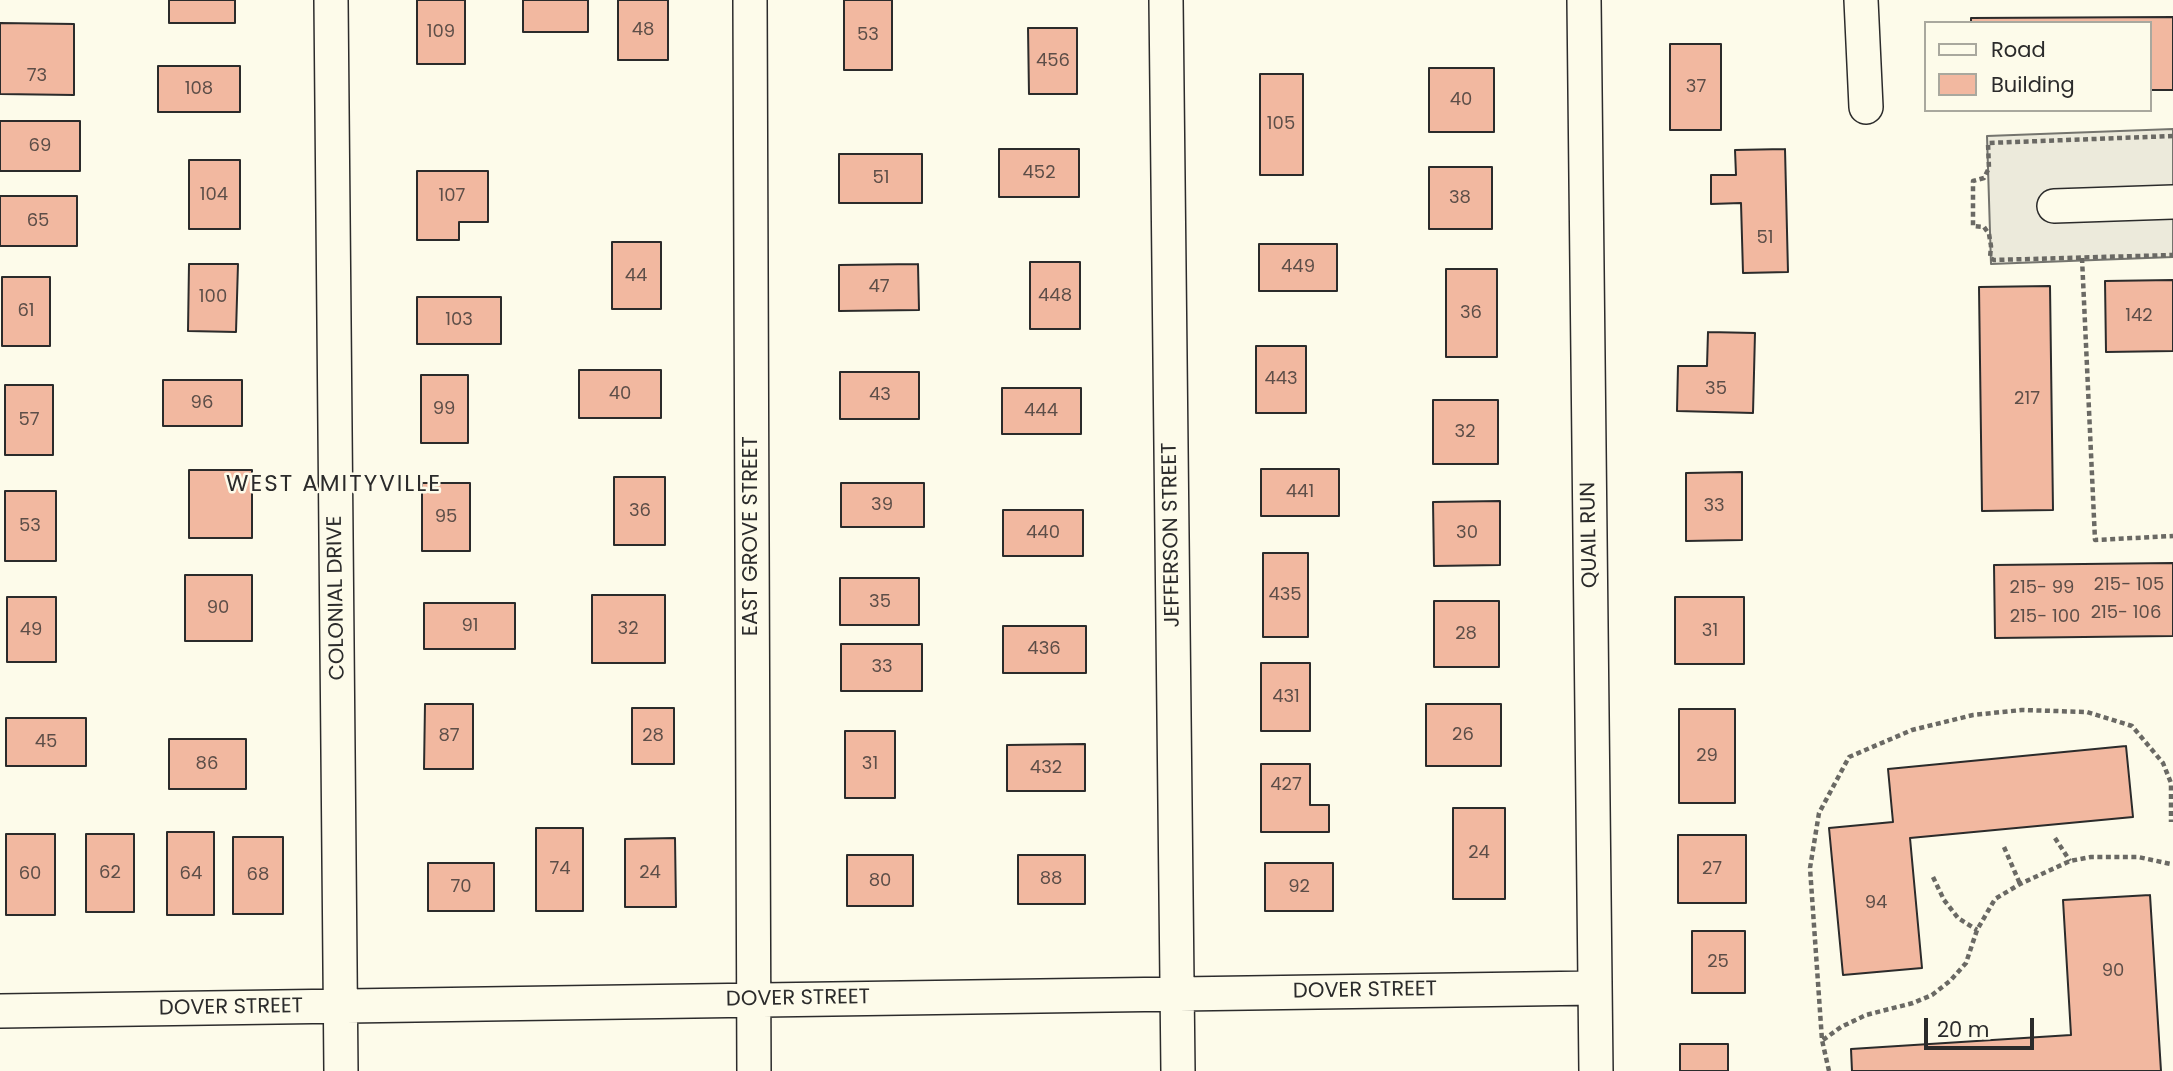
<!DOCTYPE html>
<html>
<head>
<meta charset="utf-8">
<style>
	body { margin:0 }
	#map { position:relative; width:2173px; height:1071px; overflow:hidden; background:#fdfbea; font-family:Poppins,sans-serif }
	canvas { display:block }
	.legend { position:absolute; left:1924px; top:21px; width:228px; height:91px; box-sizing:border-box; background:#fdfbea; border:2px solid #a9a89e; margin:0; padding:9px 12px; list-style:none; font-size:21px; color:#2b2b2b }
	.legend li { display:flex; align-items:center; gap:14px; height:35px }
	.legend b { width:35px; border:2px solid #a9a89e }
	.scale { position:absolute; left:1924px; top:1018px; width:110px; height:32px; box-sizing:border-box; border:4px solid #2b2b2b; border-top:0; padding-left:9px; font-size:21px; line-height:24px; white-space:nowrap; color:#2b2b2b; -webkit-text-stroke:5px #fdfbea; paint-order:stroke }
</style>
</head>
<body>
<div id="map">
<canvas width="2173" height="1071"></canvas>
<ul class="legend">
<li><b style="height:9px;background:#fdfbea"></b>Road</li>
<li><b style="height:19px;background:#f2b8a0"></b>Building</li>
</ul>
<div class="scale">20 m</div>
</div>
<script>
const g = document.querySelector('canvas').getContext('2d');
g.lineJoin = 'round';
function fillPath(path, color) { g.fillStyle = color; g.fill(path, 'evenodd'); }
const toPath = rows => new Path2D(rows.map(r => 'M' + r).join(''));
function trace(path, color, width, dash) { g.strokeStyle = color; g.lineWidth = width; g.lineCap = dash ? 'butt' : 'round'; g.setLineDash(dash || []); g.stroke(path); }
function drawText(font, color, halo, rows, align = 'center') {
  g.font = font + ' Poppins,sans-serif'; g.lineWidth = 5; g.setLineDash([]); g.textBaseline = 'middle'; g.strokeStyle = halo; g.fillStyle = color; for (const [text, x, y, turn = 0] of rows) {
    g.save(); g.translate(x, y); g.rotate((+turn || 0) * Math.PI / 180); g.textAlign = isNaN(turn) ? turn : align; if (halo) g.strokeText(text, 0, 0); g.fillText(text, 0, 0); g.restore();
  }
}
const parking = toPath([
	[2173,129,2173,257,1991,264,1987,136,2173,129]
]);
fillPath(parking, '#eceadb');
trace(parking, '#74746e', 2);
const building = toPath([
	[169,0,235,0,235,23,169,23,169,0],
	[417,0,465,0,465,64,417,64,417,0],
	[523,0,588,0,588,32,523,32,523,0],
	[618,0,668,0,668,60,618,60,618,0],
	[844,0,892,0,892,70,844,70,844,0],
	[2173,17,2173,90,2150,90,2150,23,1971,23,1971,18,2173,17],
	[0,23,74,24,74,95,0,94,0,23],
	[1028,28,1077,28,1077,94,1029,94,1028,28],
	[1670,44,1721,44,1721,130,1670,130,1670,44],
	[158,66,240,66,240,112,158,112,158,66],
	[1429,68,1494,68,1494,132,1429,132,1429,68],
	[1260,74,1303,74,1303,175,1260,175,1260,74],
	[0,121,80,121,80,171,0,171,0,121],
	[999,149,1079,149,1079,197,999,197,999,149],
	[1785,149,1788,272,1743,273,1741,203,1711,204,1711,175,1736,175,1735,150,1785,149],
	[839,154,922,154,922,203,839,203,839,154],
	[189,160,240,160,240,229,189,229,189,160],
	[1429,167,1492,167,1492,229,1429,229,1429,167],
	[417,171,488,171,488,222,459,222,459,240,417,240,417,171],
	[0,196,77,196,77,246,0,246,0,196],
	[612,242,661,242,661,309,612,309,612,242],
	[1259,244,1337,244,1337,291,1259,291,1259,244],
	[1030,262,1080,262,1080,329,1030,329,1030,262],
	[189,264,238,264,236,332,188,331,189,264],
	[918,264,919,310,839,311,839,265,918,264],
	[1446,269,1497,269,1497,357,1446,357,1446,269],
	[2,277,50,277,50,346,2,346,2,277],
	[2173,280,2173,351,2106,352,2105,281,2173,280],
	[2050,286,2053,510,1982,511,1979,287,2050,286],
	[417,297,501,297,501,344,417,344,417,297],
	[1708,332,1755,333,1753,413,1677,411,1678,366,1707,366,1708,332],
	[1256,346,1306,346,1306,413,1256,413,1256,346],
	[579,370,661,370,661,418,579,418,579,370],
	[840,372,919,372,919,419,840,419,840,372],
	[421,375,468,375,468,443,421,443,421,375],
	[163,380,242,380,242,426,163,426,163,380],
	[5,385,53,385,53,455,5,455,5,385],
	[1002,388,1081,388,1081,434,1002,434,1002,388],
	[1433,400,1498,400,1498,464,1433,464,1433,400],
	[1261,469,1339,469,1339,516,1261,516,1261,469],
	[189,470,252,470,252,538,189,538,189,470],
	[1742,472,1742,540,1686,541,1686,473,1742,472],
	[614,477,665,477,665,545,614,545,614,477],
	[422,483,470,483,470,551,422,551,422,483],
	[841,483,924,483,924,527,841,527,841,483],
	[5,491,56,491,56,561,5,561,5,491],
	[1500,501,1500,565,1434,566,1433,502,1500,501],
	[1003,510,1083,510,1083,556,1003,556,1003,510],
	[1263,553,1308,553,1308,637,1263,637,1263,553],
	[2173,563,2173,636,1995,638,1994,565,2173,563],
	[185,575,252,575,252,641,185,641,185,575],
	[840,578,919,578,919,625,840,625,840,578],
	[592,595,665,595,665,663,592,663,592,595],
	[7,597,56,597,56,662,7,662,7,597],
	[1675,597,1744,597,1744,664,1675,664,1675,597],
	[1434,601,1499,601,1499,667,1434,667,1434,601],
	[424,603,515,603,515,649,424,649,424,603],
	[1003,626,1086,626,1086,673,1003,673,1003,626],
	[841,644,922,644,922,691,841,691,841,644],
	[1261,663,1310,663,1310,731,1261,731,1261,663],
	[425,704,473,704,473,769,424,769,425,704],
	[1426,704,1501,704,1501,766,1426,766,1426,704],
	[632,708,674,708,674,764,632,764,632,708],
	[1679,709,1735,709,1735,803,1679,803,1679,709],
	[6,718,86,718,86,766,6,766,6,718],
	[845,731,895,731,895,798,845,798,845,731],
	[169,739,246,739,246,789,169,789,169,739],
	[1085,744,1085,791,1007,791,1007,745,1085,744],
	[2126,746,2133,817,1910,838,1922,968,1843,975,1829,828,1893,822,1888,769,2126,746],
	[1261,764,1310,764,1310,805,1329,805,1329,832,1261,832,1261,764],
	[1453,808,1505,808,1505,899,1453,899,1453,808],
	[536,828,583,828,583,911,536,911,536,828],
	[167,832,214,832,214,915,167,915,167,832],
	[6,834,55,834,55,915,6,915,6,834],
	[86,834,134,834,134,912,86,912,86,834],
	[1678,835,1746,835,1746,903,1678,903,1678,835],
	[233,837,283,837,283,914,233,914,233,837],
	[675,838,676,907,625,907,625,839,675,838],
	[847,855,913,855,913,906,847,906,847,855],
	[1018,855,1085,855,1085,904,1018,904,1018,855],
	[428,863,494,863,494,911,428,911,428,863],
	[1265,863,1333,863,1333,911,1265,911,1265,863],
	[2150,895,2161,1071,1852,1071,1851,1049,2071,1035,2063,900,2150,895],
	[1692,931,1745,931,1745,993,1692,993,1692,931],
	[1680,1044,1728,1044,1728,1071,1680,1071,1680,1044]
]);
fillPath(building, '#f2b8a0');
trace(building, '#2b2b2b', 2);
const minor = toPath([
	[331,0,341,1071],
	[750,0,754,1071],
	[1166,0,1178,1071],
	[1584,0,1596,1071],
	[1861,0,1866,107],
	[2054,206,2173,202],
	[0,1011,1595,988]
]);
trace(minor, '#2b2b2b', 36);
trace(toPath([
	[2173,136,1988,143,1989,168,1984,178,1973,181,1973,226,1984,227,1989,234,1991,246,1990,258,1994,260,2173,255],
	[2082,258,2095,540,2173,536],
	[2055,838,2070,861],
	[2004,847,2020,884],
	[1933,877,1944,900,1958,918,1977,930],
	[1823,1040,1841,1027,1866,1015,1913,1003,1932,995,1950,981,1966,963,1977,930,1995,899,2020,884,2070,861,2091,857,2138,857,2171,864],
	[1829,1071,1822,1040,1810,868,1819,813,1849,757,1912,730,1973,715,2022,710,2087,712,2132,726,2163,763,2171,783,2171,822]
]), '#6a6964', 4.5, [5, 3.5]);
trace(minor, '#fdfbea', 33);
drawText('18px', '#5d4e48', null, [
	["48",643,30],
	["109",441,32],
	["53",868,35],
	["456",1053,61],
	["73",37,76],
	["37",1696,87],
	["108",199,89],
	["40",1461,100],
	["105",1281,124],
	["69",40,146],
	["452",1039,173],
	["51",881,178],
	["104",214,195],
	["107",452,196],
	["38",1460,198],
	["65",38,221],
	["51",1765,238],
	["449",1298,267],
	["44",636,276],
	["47",879,287],
	["448",1055,296],
	["100",213,297],
	["61",26,311],
	["36",1471,313],
	["142",2139,316],
	["103",459,320],
	["443",1281,379],
	["35",1716,389],
	["40",620,394],
	["43",880,395],
	["217",2027,399],
	["96",202,403],
	["99",444,409],
	["444",1041,411],
	["57",29,420],
	["32",1465,432],
	["441",1300,492],
	["39",882,505],
	["33",1714,506],
	["36",640,511],
	["95",446,517],
	["53",30,526],
	["440",1043,533],
	["30",1467,533],
	["215- 105",2129,585],
	["215- 99",2042,588],
	["435",1285,595],
	["35",880,602],
	["90",218,608],
	["215- 106",2126,613],
	["215- 100",2045,617],
	["91",470,626],
	["32",628,629],
	["49",31,630],
	["31",1710,631],
	["28",1466,634],
	["436",1044,649],
	["33",882,667],
	["431",1286,697],
	["26",1463,735],
	["87",449,736],
	["28",653,736],
	["45",46,742],
	["29",1707,756],
	["86",207,764],
	["31",870,764],
	["432",1046,768],
	["427",1286,785],
	["24",1479,853],
	["74",560,869],
	["27",1712,869],
	["62",110,873],
	["24",650,873],
	["60",30,874],
	["64",191,874],
	["68",258,875],
	["88",1051,879],
	["80",880,881],
	["70",461,887],
	["92",1299,887],
	["94",1876,903],
	["25",1718,962],
	["90",2113,971]
]);
drawText('21px', '#2b2b2b', '#fdfbea', [
	["JEFFERSON STREET",1172,535,-91],
	["QUAIL RUN",1590,535,-91],
	["EAST GROVE STREET",752,536,-90],
	["COLONIAL DRIVE",337,598,-91],
	["DOVER STREET",1365,991,-1],
	["DOVER STREET",798,999,-1],
	["DOVER STREET",231,1008,-1]
]);
g.letterSpacing = '2px';
drawText('23px', '#2b2b2b', '#fdfbea', [
	["WEST AMITYVILLE",334,485]
]);
g.letterSpacing = '0px';
</script>
</body>
</html>
